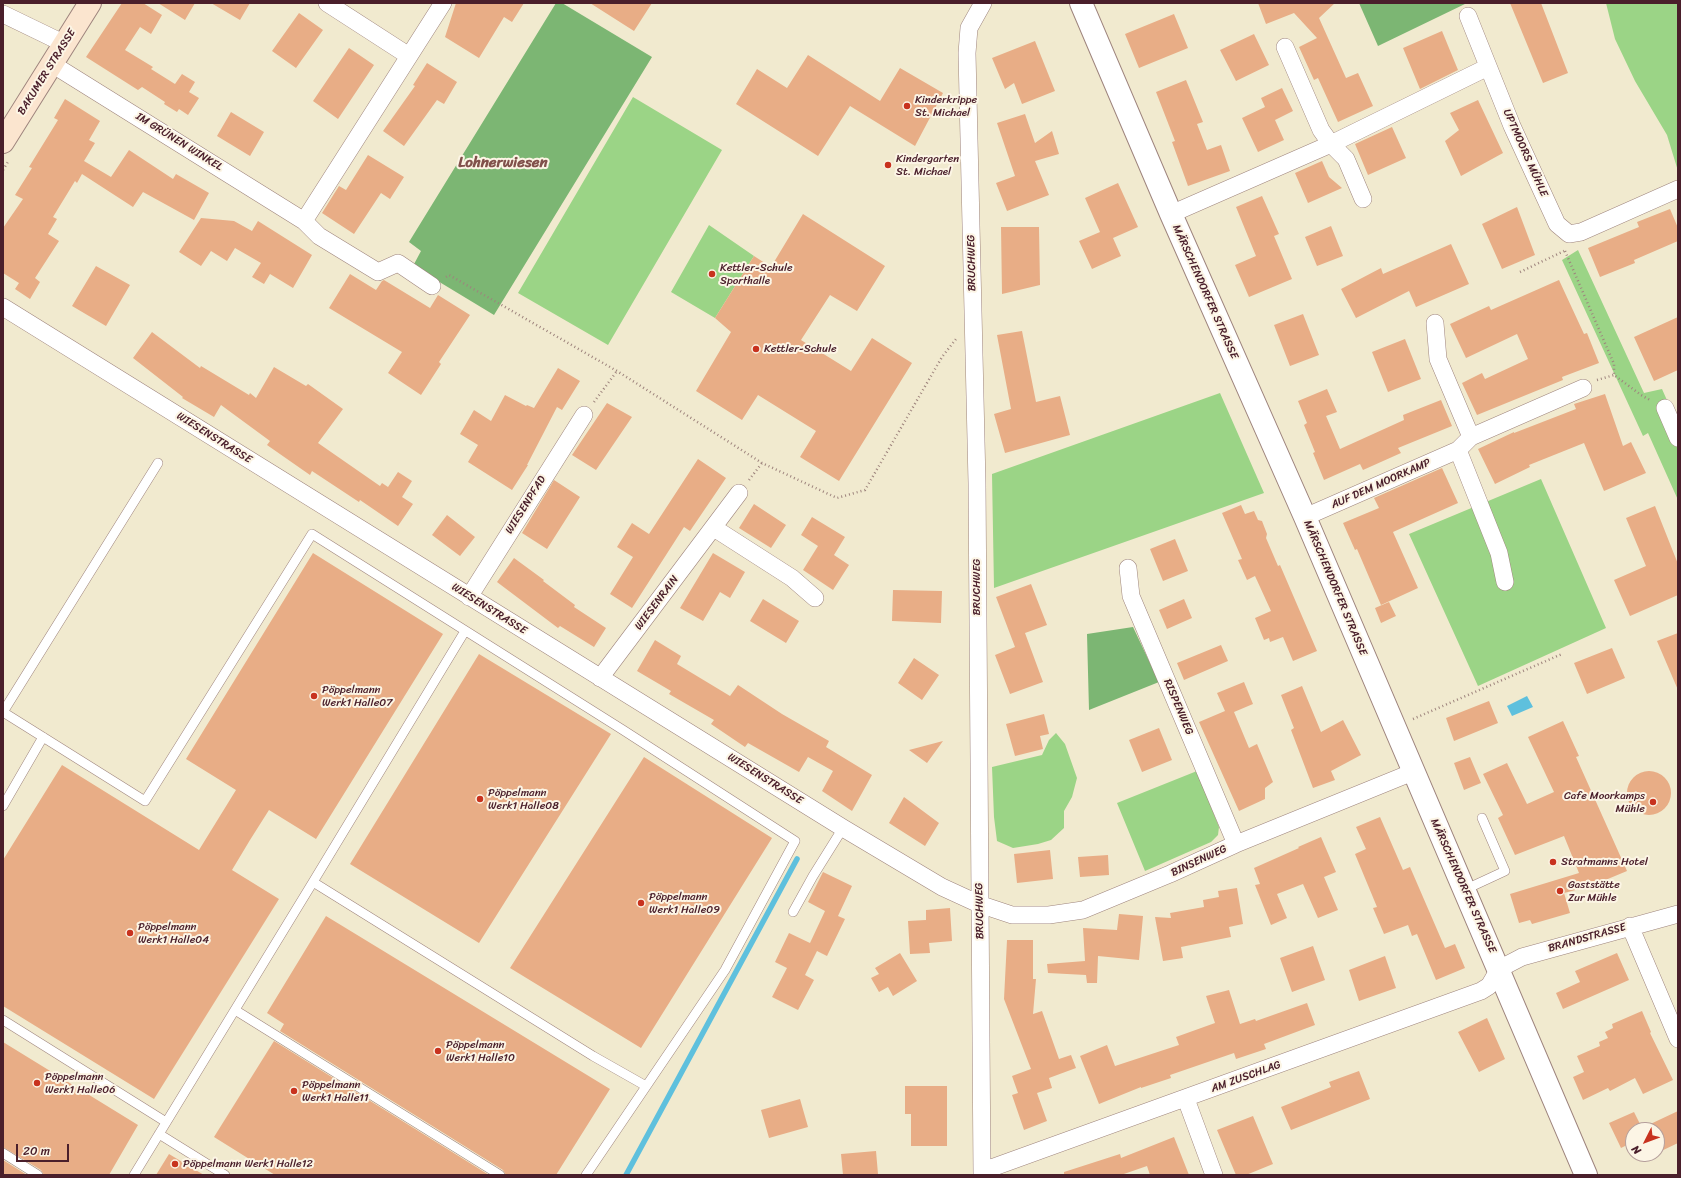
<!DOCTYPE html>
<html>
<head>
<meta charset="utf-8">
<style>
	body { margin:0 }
	#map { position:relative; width:1681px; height:1178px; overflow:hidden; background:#f1eacf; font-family:Sriracha,sans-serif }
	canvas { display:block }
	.frame { position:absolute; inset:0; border:4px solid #4a1f2b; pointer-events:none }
	.north { position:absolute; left:1625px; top:1122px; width:40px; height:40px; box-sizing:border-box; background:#fcf5e5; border:1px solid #b59f9b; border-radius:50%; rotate:228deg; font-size:11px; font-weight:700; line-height:16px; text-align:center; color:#4a1f2b }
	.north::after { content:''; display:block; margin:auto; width:14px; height:18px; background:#c8321e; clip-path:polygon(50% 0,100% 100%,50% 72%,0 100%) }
	.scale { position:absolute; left:16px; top:1144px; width:53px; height:18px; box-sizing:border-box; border:2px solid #4a1f2b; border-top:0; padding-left:5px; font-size:12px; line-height:14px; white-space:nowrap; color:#4a1f2b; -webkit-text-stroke:3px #fcf5e5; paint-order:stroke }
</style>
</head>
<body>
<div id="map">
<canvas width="1681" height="1178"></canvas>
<div class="frame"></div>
<div class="north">N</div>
<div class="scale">20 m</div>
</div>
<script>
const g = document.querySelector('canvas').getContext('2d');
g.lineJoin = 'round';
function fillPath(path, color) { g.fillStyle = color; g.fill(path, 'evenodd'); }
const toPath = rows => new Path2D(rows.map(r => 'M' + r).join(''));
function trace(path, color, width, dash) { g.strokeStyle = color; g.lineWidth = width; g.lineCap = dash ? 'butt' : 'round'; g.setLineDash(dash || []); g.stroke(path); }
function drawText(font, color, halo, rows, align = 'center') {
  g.font = font + ' Sriracha,sans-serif'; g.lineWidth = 4; g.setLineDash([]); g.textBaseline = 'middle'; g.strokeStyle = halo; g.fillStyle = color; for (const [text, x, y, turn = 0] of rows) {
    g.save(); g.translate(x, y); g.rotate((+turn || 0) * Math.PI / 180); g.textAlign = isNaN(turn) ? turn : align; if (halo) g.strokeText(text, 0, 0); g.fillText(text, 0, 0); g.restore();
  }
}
fillPath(toPath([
	[1606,3,1678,3,1678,171,1667,135,1635,81,1615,39],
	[633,97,722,150,608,345,518,293],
	[709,225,754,256,715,318,671,292],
	[1578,250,1644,393,1662,389,1678,425,1678,500,1648,433,1643,436,1562,260],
	[1220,393,1264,493,994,588,992,474],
	[1541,479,1606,628,1478,686,1409,534],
	[1056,733,1065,744,1077,778,1072,797,1064,811,1064,828,1051,840,1038,844,1013,848,997,841,994,817,992,767,1042,755,1049,740],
	[1197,771,1219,827,1218,835,1211,842,1145,871,1117,803]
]), '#9bd486');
fillPath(toPath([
	[556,3,562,3,652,57,494,315,413,266,421,251,409,242],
	[1359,3,1467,3,1378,46],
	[1133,627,1159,682,1089,710,1087,634]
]), '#7cb673');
fillPath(toPath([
	[1527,696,1533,707,1512,716,1507,706]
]), '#5ec0dd');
trace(toPath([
	[626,1175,797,859]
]), '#5ec0dd', 5.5);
fillPath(toPath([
	[122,3,143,3,162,15,151,34,140,27,125,50,153,67,151,69,175,84,182,74,195,82,189,92,199,98,188,115,179,109,177,112,164,104,165,102,142,87,138,90,86,57],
	[158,3,195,3,185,20],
	[211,3,250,3,240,20],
	[456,3,524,3,512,22,504,17,479,58,445,37],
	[590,3,652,3,634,31],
	[1258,3,1335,3,1319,18,1346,78,1358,73,1373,106,1338,122,1318,78,1314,80,1299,47,1317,38,1294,13,1266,24],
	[1510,3,1541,3,1568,73,1543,83],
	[299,13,323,30,296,68,272,51],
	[1174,14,1188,48,1139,68,1125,34],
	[1442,31,1458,70,1420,89,1403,48],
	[1254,34,1269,65,1236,81,1220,50],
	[1035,41,1055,91,1022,104,1014,83,1005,89,992,58],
	[349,48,374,65,338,119,313,101],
	[808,55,880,101,900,68,943,93,915,146,850,106,818,156,736,104,757,69,787,88],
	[427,63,457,82,444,104,437,100,404,146,383,131,415,86,413,85],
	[1186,80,1203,122,1197,124,1207,150,1221,145,1230,171,1188,186,1172,142,1175,141,1156,92],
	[1282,88,1293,111,1275,120,1284,140,1258,152,1242,118,1265,107,1261,98],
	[65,99,100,121,89,140,95,143,84,161,111,177,129,150,173,179,176,174,209,193,194,220,143,192,133,207,82,174,77,183,75,181,53,217,57,219,48,234,59,241,35,278,40,282,30,299,15,289,19,283,3,273,3,228,23,199,15,195,32,168,29,167,58,120,54,118],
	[1478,100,1503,153,1461,176,1445,141,1459,130,1450,113],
	[231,112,264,132,250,156,217,136],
	[1025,114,1035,143,1052,131,1059,154,1035,161,1049,195,1007,211,996,183,1015,176,997,123],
	[1392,127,1406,158,1368,175,1355,144],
	[368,155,404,177,390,199,381,193,354,234,322,213,339,186,346,190],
	[1322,161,1329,177,1342,188,1308,203,1295,173],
	[1118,183,1138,227,1113,238,1121,256,1092,269,1079,241,1100,232,1085,198],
	[1262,196,1279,234,1274,236,1292,279,1249,297,1235,265,1256,256,1236,207],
	[1517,207,1535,255,1502,269,1482,224],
	[1670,209,1678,228,1678,241,1634,260,1635,263,1600,277,1588,248,1639,227,1637,222],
	[803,214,885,266,857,311,830,295,801,340,851,371,872,338,912,363,839,481,800,457,816,431,758,395,742,420,696,391,731,332,715,318,754,256,771,267],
	[201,218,234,221,252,231,258,221,312,255,293,288,270,274,264,284,252,277,261,263,235,248,227,261,211,251,201,266,179,252],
	[1331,226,1343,256,1317,266,1305,237],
	[1001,227,1039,227,1040,285,1002,294],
	[1451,244,1469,284,1416,307,1409,291,1356,318,1341,289,1381,268,1383,274],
	[96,266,130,285,106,326,72,306],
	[350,274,376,290,382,281,384,280,430,308,438,295,470,315,439,362,441,364,421,395,388,373,402,352,329,308],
	[1559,280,1584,334,1587,333,1599,363,1562,377,1563,380,1477,415,1462,383,1482,373,1485,379,1528,359,1517,334,1466,358,1450,324,1489,306,1491,310],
	[1303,314,1319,355,1290,366,1274,325],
	[1678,317,1678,370,1654,381,1634,337],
	[1022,331,1036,402,1060,396,1070,435,1005,453,994,414,1011,409,997,335],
	[152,332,200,368,201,366,249,395,250,393,256,398,274,367,306,386,308,384,343,409,318,443,380,486,382,483,388,487,398,472,412,481,402,497,413,504,398,526,360,500,359,502,312,471,310,475,267,445,270,441,221,405,214,417,182,398,183,397,133,358],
	[1405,339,1421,379,1388,392,1372,352],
	[558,368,580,381,562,410,557,407,527,465,528,465,512,490,468,462,478,445,460,434,474,410,491,421,505,395,526,406,527,405,534,408],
	[1327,389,1337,412,1326,416,1340,449,1404,420,1403,415,1441,400,1452,426,1398,448,1401,453,1363,470,1360,464,1324,480,1313,453,1315,452,1304,425,1307,423,1298,401],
	[1605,394,1623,446,1631,442,1646,473,1604,491,1584,443,1529,465,1530,467,1495,484,1478,449,1514,432,1514,433,1576,409,1574,404],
	[607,403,632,417,596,470,572,455],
	[698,459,726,478,690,531,684,527,632,608,610,594,633,557,617,547,632,523,649,534],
	[1442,468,1458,503,1393,532,1418,588,1381,605,1357,549,1355,550,1343,523,1379,508,1374,498],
	[554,480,580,497,547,549,522,533],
	[754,504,786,525,771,548,739,528],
	[1241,505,1245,514,1254,511,1258,520,1262,521,1267,534,1266,538,1278,566,1280,565,1317,651,1293,661,1283,637,1270,642,1269,638,1264,640,1255,618,1271,611,1255,576,1247,580,1238,560,1242,559,1222,513],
	[1655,506,1678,564,1678,595,1630,616,1614,580,1646,566,1626,518],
	[447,515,475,537,460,556,432,535],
	[812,517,845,537,834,555,849,565,833,590,803,570,818,546,801,535],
	[1175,539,1188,571,1163,581,1150,549],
	[313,553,443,634,316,839,269,810,250,840,232,870,279,899,154,1099,3,1006,3,860,62,765,199,850,236,790,186,759],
	[713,553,745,572,730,598,720,592,703,621,680,608],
	[514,558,544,580,543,581,575,605,574,607,606,628,594,647,560,626,558,628,497,582],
	[1031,584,1047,625,1025,633,1043,682,1010,694,995,655,1015,647,996,597],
	[893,590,942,591,941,623,892,621],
	[763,599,799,621,786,643,750,621],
	[1184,599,1192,618,1167,629,1159,610],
	[1389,602,1396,616,1381,623,1375,608],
	[1678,633,1678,690,1657,641],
	[655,640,681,656,677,664,730,696,738,685,782,714,829,741,826,747,872,775,852,811,822,791,833,771,808,757,799,772,748,743,745,747,711,724,714,720,669,694,671,691,637,671],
	[1221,645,1228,661,1184,680,1177,663],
	[1612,648,1625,678,1587,694,1574,663],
	[479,654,611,734,479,943,350,864],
	[914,658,939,675,922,700,898,683],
	[1244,682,1253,704,1234,712,1249,748,1257,744,1273,782,1265,788,1265,799,1239,811,1199,722,1225,711,1217,693],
	[1302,686,1321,732,1343,720,1361,755,1331,771,1335,780,1313,788,1291,730,1294,728,1281,695],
	[1489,701,1498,723,1454,741,1446,718],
	[1044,714,1049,734,1040,736,1043,749,1015,756,1006,724],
	[1563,721,1579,756,1576,757,1627,871,1591,886,1564,893,1570,913,1532,924,1530,920,1519,923,1510,894,1579,873,1564,836,1515,855,1498,818,1503,815,1483,774,1507,763,1527,804,1554,792,1528,737],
	[1159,728,1172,760,1142,772,1129,740],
	[943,741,927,763,909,750],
	[644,757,772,838,641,1048,510,968],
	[1470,757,1481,783,1464,790,1454,763],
	'1627 793a22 22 0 1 1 44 0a22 22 0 1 1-44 0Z',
	[904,797,939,823,925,846,889,823],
	[1380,817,1403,870,1410,867,1445,948,1455,944,1465,968,1436,980,1417,934,1412,936,1408,925,1384,934,1373,908,1377,907,1355,854,1366,849,1356,827],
	[1321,837,1336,872,1324,877,1338,910,1318,918,1303,884,1277,894,1287,918,1271,925,1255,885,1260,884,1254,868,1299,848,1298,847],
	[1050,850,1053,879,1017,883,1014,854],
	[1108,855,1109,875,1080,877,1078,857],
	[823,872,852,886,838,916,845,919,827,956,817,951,805,975,814,980,798,1010,772,997,787,968,775,962,789,933,810,943,825,911,808,902],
	[1237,888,1243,924,1229,927,1231,937,1181,947,1183,958,1163,961,1155,917,1171,918,1170,913,1204,907,1203,900,1219,897,1218,891],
	[950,908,952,941,929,943,930,953,910,954,908,921,926,920,926,910],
	[1119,914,1143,916,1139,960,1098,956,1097,983,1087,983,1086,975,1048,973,1047,964,1085,961,1083,928,1117,930],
	[326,916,610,1089,556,1175,506,1175,503,1170,280,1031,284,1024,267,1013],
	[1007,940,1033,940,1033,979,1036,979,1033,1014,1042,1011,1059,1059,1071,1055,1076,1068,1049,1078,1052,1088,1037,1093,1047,1121,1024,1130,1012,1095,1018,1093,1012,1076,1031,1069,1004,999],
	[1313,946,1325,980,1292,992,1280,958],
	[900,953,917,981,893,996,888,987,879,992,871,978,879,974,875,968],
	[1617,953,1629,980,1563,1009,1556,993,1580,982,1575,971],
	[1385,956,1396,988,1359,1001,1349,970],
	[1229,990,1240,1024,1255,1019,1256,1021,1307,1003,1315,1025,1264,1044,1266,1049,1236,1059,1234,1053,1170,1075,1171,1078,1141,1088,1141,1087,1099,1104,1080,1056,1107,1045,1115,1066,1179,1045,1176,1037,1215,1023,1206,996],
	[1642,1011,1651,1032,1650,1033,1673,1080,1643,1094,1635,1078,1610,1091,1608,1088,1583,1100,1573,1077,1584,1072,1577,1056,1600,1046,1599,1042,1608,1038,1605,1032,1613,1028,1612,1024],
	[1487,1018,1505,1059,1479,1072,1458,1032],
	[274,1041,489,1175,275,1175,214,1137],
	[3,1042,138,1125,109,1175,44,1175,41,1170,3,1147],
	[1359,1071,1370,1099,1291,1130,1281,1107,1331,1087,1329,1082],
	[905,1086,947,1086,947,1146,911,1146,911,1114,905,1114],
	[800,1099,808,1127,769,1138,761,1110],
	[1678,1111,1678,1143,1657,1153,1657,1130,1633,1130,1633,1142,1621,1148,1609,1123,1634,1112,1642,1128],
	[1253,1116,1273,1164,1246,1175,1236,1175,1217,1130],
	[1174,1137,1189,1175,1150,1175,1147,1166,1121,1175,1064,1175,1064,1172,1120,1154,1121,1158],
	[876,1151,878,1174,843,1175,841,1154],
	[169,1154,204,1175,156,1175],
	[3,1160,27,1175,3,1175]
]), '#e8ad86');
const service = toPath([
	[465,631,313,882,593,1056,646,1086],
	[3,712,145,801,312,534,623,730,795,841,725,970,586,1175],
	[3,712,158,463],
	[3,806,43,737],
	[1464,890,1505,871,1482,818],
	[793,912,813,876,843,828],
	[235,1010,500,1175],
	[3,1020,166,1122],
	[159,1134,225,1175],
	[3,1153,38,1175],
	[134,1175,313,882]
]);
const minor = toPath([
	[327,3,409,56],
	[3,14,65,44],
	[1468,16,1512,126,1557,224,1569,234,1581,232,1678,189],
	[1285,47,1321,130,1331,144,1346,159,1363,199],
	[52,64,304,221,319,236,378,272,398,263,432,286],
	[1171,214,1331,144,1488,67],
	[304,221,443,3],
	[3,307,843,828,942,887,979,904,1012,915,1049,915,1083,910,1170,874,1236,844,1413,772],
	[1435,323,1438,359,1471,437],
	[1665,408,1678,438],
	[1458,450,1499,553,1505,582],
	[1305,517,1458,450,1471,437,1583,388],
	[714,528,792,578,815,598],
	[1128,568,1131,596,1236,844],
	[469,597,584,415],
	[600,678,739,493],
	[1630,926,1678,1039],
	[1186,1099,1214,1175],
	[983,1171,1481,991,1489,986,1499,969,1522,957,1678,914],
	[982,1175,977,483,967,53,969,28,983,3]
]);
const tertiary = toPath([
	[1081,3,1171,214,1305,517,1586,1175]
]);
const secondary = toPath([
	[3,142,90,3]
]);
trace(service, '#9e847d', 10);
trace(minor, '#9e847d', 18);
trace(tertiary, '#9e847d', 24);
trace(secondary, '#9e847d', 24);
trace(toPath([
	[3,170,9,160],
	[1565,251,1614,364,1614,375,1641,395,1650,400],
	[1520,272,1564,251],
	[446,277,449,275,617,371,762,463,837,498,865,490,942,357,956,339],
	[1597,380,1614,375],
	[594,402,617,371],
	[749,480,762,463],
	[1413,719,1562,654]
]), '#9e847d', 2.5, [1, 3]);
trace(service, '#fff', 9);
trace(minor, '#fff', 17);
trace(tertiary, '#fff', 22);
trace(secondary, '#fbe5cf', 22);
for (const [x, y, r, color] of [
	[907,106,4,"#c8321e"],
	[888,165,4,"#c8321e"],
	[712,274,4,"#c8321e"],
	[756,349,4,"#c8321e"],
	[314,696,4,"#c8321e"],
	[480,799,4,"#c8321e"],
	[1653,802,4,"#c8321e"],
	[1553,862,4,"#c8321e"],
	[1560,891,4,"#c8321e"],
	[641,903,4,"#c8321e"],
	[130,933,4,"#c8321e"],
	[438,1051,4,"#c8321e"],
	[37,1083,4,"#c8321e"],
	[294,1091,4,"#c8321e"],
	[175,1164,4,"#c8321e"]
]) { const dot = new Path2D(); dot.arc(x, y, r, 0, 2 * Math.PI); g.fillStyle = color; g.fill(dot); trace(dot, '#fcf5e5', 1.5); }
drawText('11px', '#4a1f2b', '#fcf5e5', [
	["BAKUMER STRASSE",47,72,-58],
	["IM GRÜNEN WINKEL",179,142,32],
	["UPTMOORS MÜHLE",1525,153,66],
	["BRUCHWEG",972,263,-91],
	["MÄRSCHENDORFER STRASSE",1205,292,66],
	["WIESENSTRASSE",214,438,32],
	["AUF DEM MOORKAMP",1381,484,-24],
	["WIESENPFAD",526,505,-58],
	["BRUCHWEG",977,587,-90],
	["MÄRSCHENDORFER STRASSE",1335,588,67],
	["WIESENRAIN",657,603,-53],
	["WIESENSTRASSE",489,609,32],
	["RISPENWEG",1178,707,67],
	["WIESENSTRASSE",765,779,32],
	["BINSENWEG",1199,861,-25],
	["MÄRSCHENDORFER STRASSE",1463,886,66],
	["BRUCHWEG",980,911,-91],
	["BRANDSTRASSE",1587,938,-16],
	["AM ZUSCHLAG",1246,1077,-20]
]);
drawText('11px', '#4a1f2b', '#fcf5e5', [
	["Kinderkrippe",915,100],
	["St. Michael",915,113],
	["Kindergarten",896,159],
	["St. Michael",896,172],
	["Kettler-Schule",720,268],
	["Sporthalle",720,281],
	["Kettler-Schule",764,349],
	["Pöppelmann",322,690],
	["Werk1 Halle07",322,703],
	["Pöppelmann",488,793],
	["Werk1 Halle08",488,806],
	["Cafe Moorkamps",1645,796,"right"],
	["Mühle",1645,809,"right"],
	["Stratmanns Hotel",1561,862],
	["Gaststätte",1568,885],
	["Zur Mühle",1568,898],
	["Pöppelmann",649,897],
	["Werk1 Halle09",649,910],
	["Pöppelmann",138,927],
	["Werk1 Halle04",138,940],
	["Pöppelmann",446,1045],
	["Werk1 Halle10",446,1058],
	["Pöppelmann",45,1077],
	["Werk1 Halle06",45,1090],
	["Pöppelmann",302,1085],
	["Werk1 Halle11",302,1098],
	["Pöppelmann Werk1 Halle12",183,1164]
], 'left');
drawText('bold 15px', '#81514b', '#fcf5e5', [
	["Lohnerwiesen",503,163]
]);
</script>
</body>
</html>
